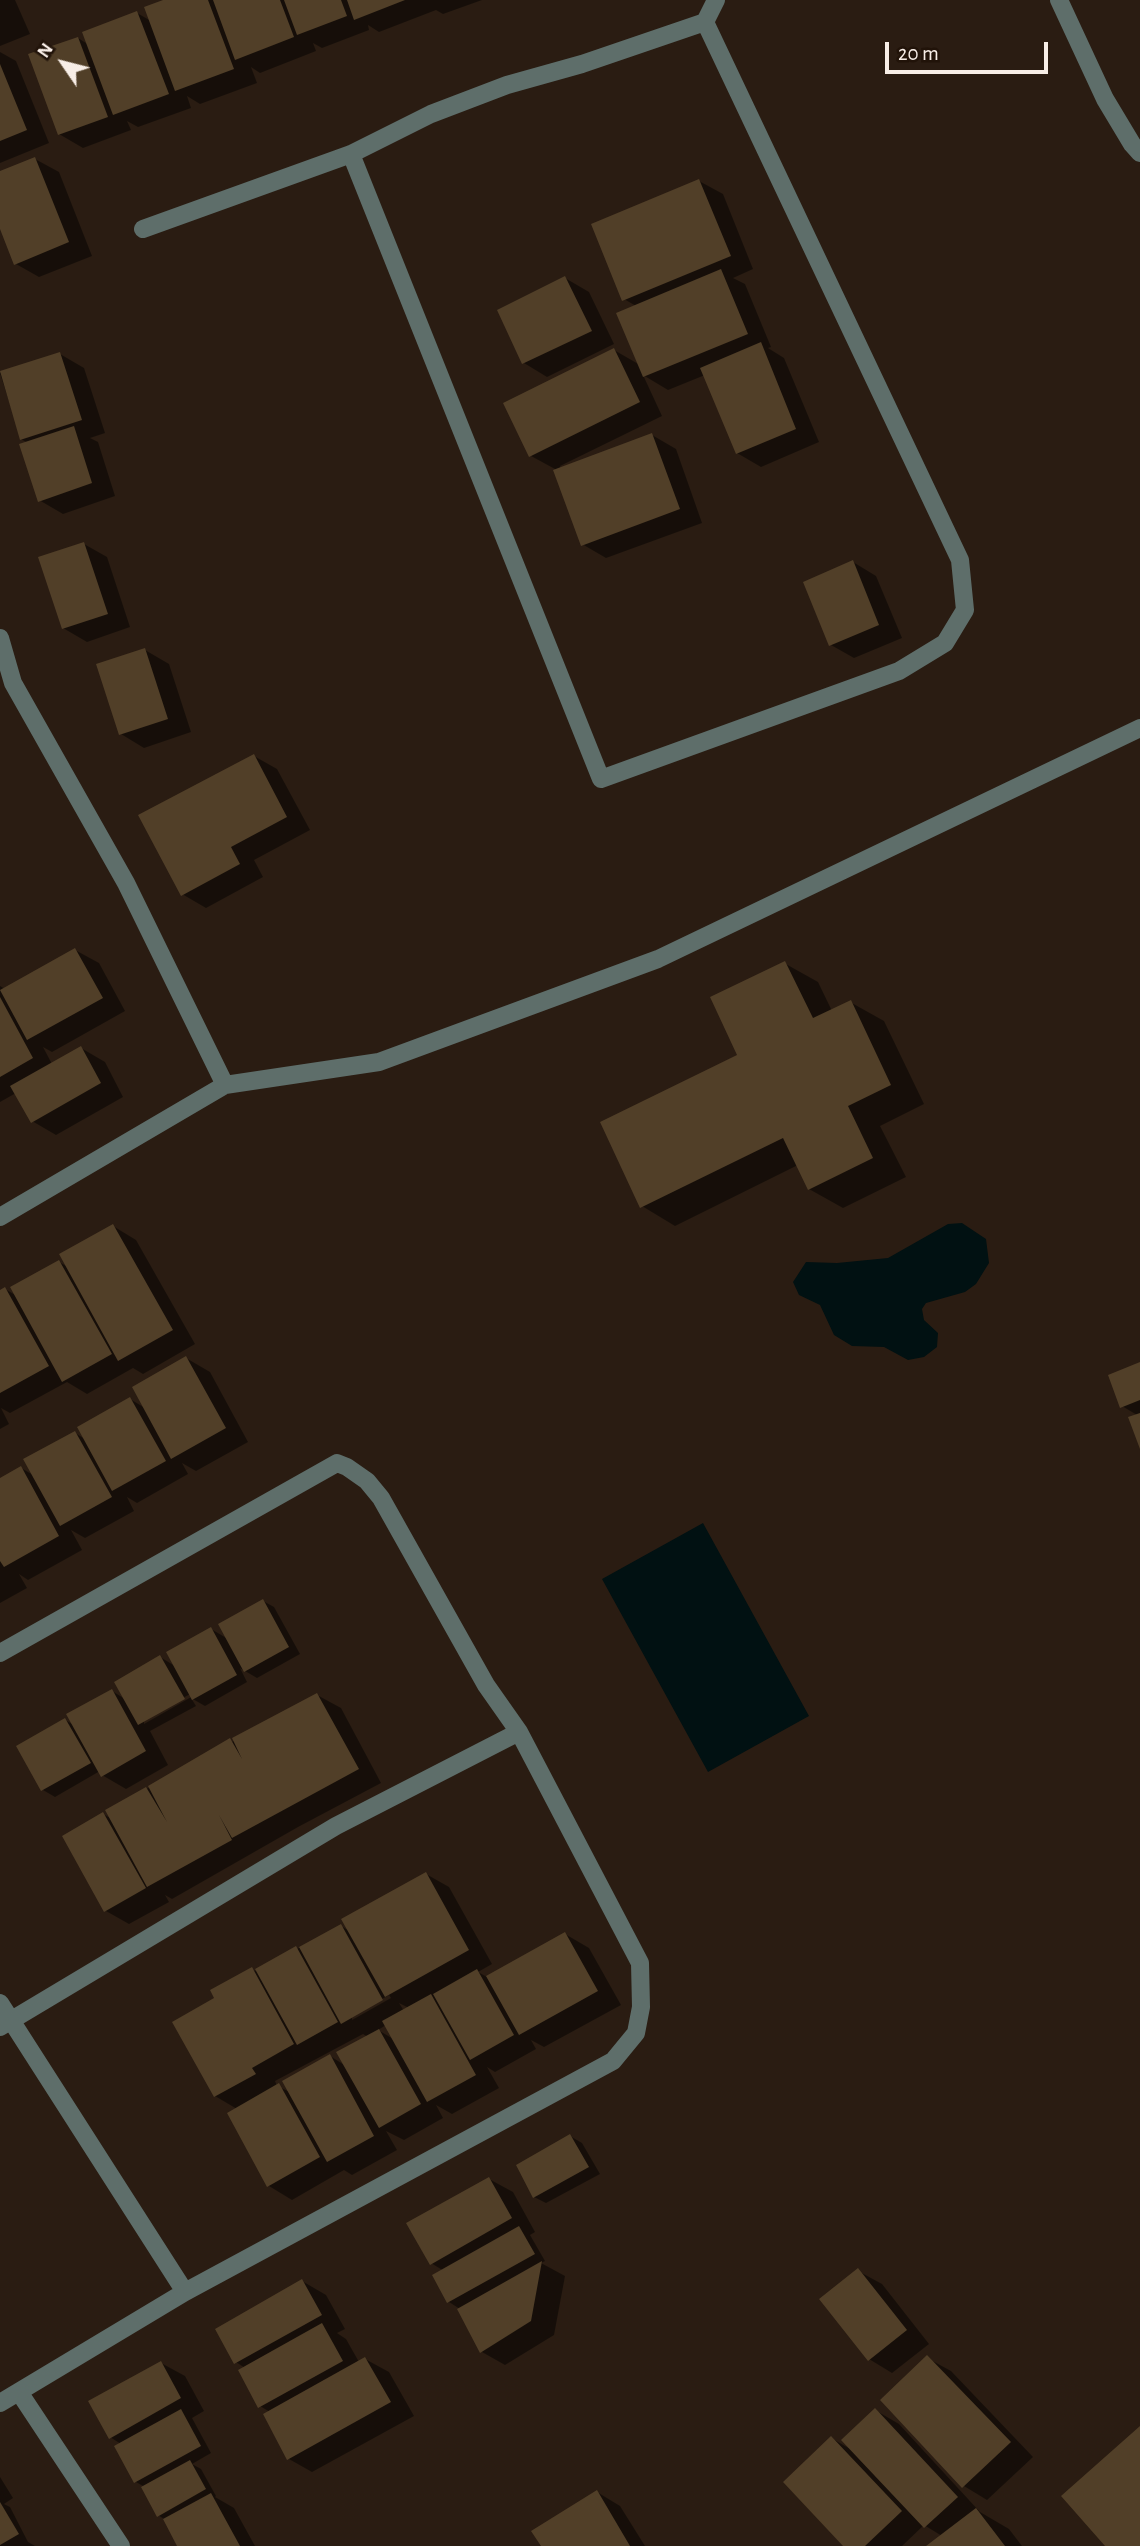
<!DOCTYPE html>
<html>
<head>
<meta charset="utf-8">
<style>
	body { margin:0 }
	#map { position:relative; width:1140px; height:2546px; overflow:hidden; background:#2a1c12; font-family:"Alegreya Sans",sans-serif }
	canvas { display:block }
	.north { position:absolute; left:28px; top:28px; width:70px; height:70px; -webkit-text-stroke:5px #211309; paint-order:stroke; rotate:305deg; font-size:19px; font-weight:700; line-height:28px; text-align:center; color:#f8eee7 }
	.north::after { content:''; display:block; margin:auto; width:24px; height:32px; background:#f8eee7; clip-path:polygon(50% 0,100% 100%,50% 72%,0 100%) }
	.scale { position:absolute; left:885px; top:42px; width:163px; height:32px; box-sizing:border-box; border:4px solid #f8eee7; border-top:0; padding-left:9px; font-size:21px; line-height:24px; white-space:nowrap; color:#f8eee7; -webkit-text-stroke:5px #211309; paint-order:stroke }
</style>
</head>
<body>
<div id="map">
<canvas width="1140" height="2546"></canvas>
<div class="north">N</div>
<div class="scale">20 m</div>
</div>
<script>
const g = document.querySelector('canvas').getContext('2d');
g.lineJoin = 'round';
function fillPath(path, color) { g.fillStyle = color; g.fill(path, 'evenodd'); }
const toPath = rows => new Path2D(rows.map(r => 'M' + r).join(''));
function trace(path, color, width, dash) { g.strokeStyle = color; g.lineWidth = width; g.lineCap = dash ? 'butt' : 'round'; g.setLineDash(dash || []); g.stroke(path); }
fillPath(toPath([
	[962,1223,986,1239,989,1263,976,1284,965,1292,926,1303,922,1309,924,1320,938,1333,937,1347,924,1357,908,1360,884,1347,852,1346,834,1335,820,1305,799,1295,793,1282,806,1262,837,1263,888,1258,948,1224],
	[703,1523,809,1716,708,1772,602,1579]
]), '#011112');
fillPath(toPath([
	[0,0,15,0,30,34,0,46],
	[168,0,482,0,443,14,436,10,379,32,368,25,369,30,322,48,313,43,316,51,260,73,251,67,257,83,200,104,187,96,191,108,138,127,127,121,131,130,83,148,59,134,78,38,89,45,137,13,151,21],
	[0,52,16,61,49,143,0,163],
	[35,159,59,172,92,256,39,277,16,264,0,225,0,173],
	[699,181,723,194,753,269,733,278,745,284,771,347,768,348,784,358,819,442,761,467,737,453,705,375,668,390,643,375,662,416,560,466,561,469,652,435,676,449,702,523,606,558,582,544,555,469,531,456,614,350,640,365,636,306,624,299],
	[565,278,589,292,614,344,547,377,524,363],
	[60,354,84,368,105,433,90,438,98,442,115,496,63,514,39,500,28,443,21,439,0,373],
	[84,544,107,557,130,627,87,642,63,628],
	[853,562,876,576,902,638,854,658,831,645],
	[145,650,169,664,191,732,144,748,121,734],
	[254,756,277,769,310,830,254,860,263,877,206,908,182,894],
	[75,950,99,963,125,1011,52,1052,43,1047,52,1064,81,1048,105,1062,123,1097,56,1135,32,1121,16,1093,0,1102,0,986,5,989],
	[784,963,818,982,832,1011,850,1002,884,1021,924,1104,880,1126,906,1177,843,1208,809,1189,798,1165,675,1226,642,1206,740,1056],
	[113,1226,136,1240,195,1344,143,1374,133,1368,87,1394,67,1382,10,1413,1,1408,9,1424,0,1429,0,1292,5,1289,17,1296,59,1262,68,1267],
	[186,1358,210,1372,248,1442,196,1471,182,1463,188,1474,137,1503,127,1497,134,1511,85,1538,71,1530,82,1550,28,1580,19,1574,27,1588,0,1603,0,1480,21,1468,35,1476,75,1433,85,1439,130,1399,145,1408],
	[1140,1364,1140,1445,1137,1415,1122,1406],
	[263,1601,274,1607,300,1654,257,1678,240,1668,247,1682,205,1706,191,1698,196,1706,150,1731,168,1765,126,1789,102,1775,100,1771,55,1797,43,1790,65,1720,74,1725,112,1691,125,1699,160,1657,175,1666,211,1629,228,1639],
	[192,1693,193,1696,144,1724,144,1719],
	[317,1695,341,1708,381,1783,298,1827,172,1899,165,1895,169,1902,129,1924,106,1911,103,1814,112,1819,107,1811],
	[426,1874,449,1887,492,1964,478,1972,487,1977,565,1934,589,1948,621,2005,544,2047,531,2040,536,2049,495,2072,487,2067,499,2088,452,2114,436,2105,443,2118,404,2140,386,2131,397,2150,352,2175,344,2170,292,2200,269,2186,237,2109,215,2096,217,1998,252,1969,255,1971,341,1926,351,1932],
	[389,1995,391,1998,352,2020,352,2016],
	[399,2003,409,2008,404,2011],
	[386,2025,395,2040,378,2030],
	[363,2034,368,2037,346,2066,330,2056,290,2092,277,2086,275,2081],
	[570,2136,582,2143,600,2174,546,2203,534,2197],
	[489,2179,513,2192,535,2232,530,2235,545,2261,541,2263,565,2276,554,2335,505,2365,482,2352,460,2309,449,2302,444,2271,431,2263],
	[858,2271,882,2284,929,2344,892,2373,869,2359],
	[302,2281,326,2295,345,2329,337,2333,346,2339,359,2362,365,2359,389,2372,414,2416,312,2472,289,2459,270,2412,260,2406,245,2368,236,2362],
	[927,2358,951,2371,1033,2457,987,2500,964,2486],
	[161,2363,185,2376,204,2411,192,2418,211,2453,192,2464,201,2469,216,2496,215,2497,234,2508,255,2546,179,2546,164,2519,158,2515,143,2486,136,2482,121,2444,110,2437],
	[875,2410,899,2424,980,2512,1009,2529,1022,2546,929,2546,942,2536,924,2525,902,2546,846,2546,831,2438,852,2450],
	[0,2477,13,2498,4,2504,10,2507,28,2542,35,2546,0,2546],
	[597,2492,620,2506,645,2546,543,2546]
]), '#0007');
fillPath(toPath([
	[163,0,208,0,234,69,175,91,144,7],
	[213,0,280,0,294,37,235,60],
	[284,0,341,0,347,16,297,35],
	[347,0,405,0,354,20],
	[137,11,169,94,113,115,82,32],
	[78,37,108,117,58,135,28,54],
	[0,64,27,130,0,141],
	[35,157,69,242,14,265,0,229,0,171],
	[699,179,731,256,622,301,591,224],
	[721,269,748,334,643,377,616,313],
	[565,276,592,331,522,364,497,310],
	[761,342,796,429,736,454,700,368],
	[614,348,640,402,529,457,503,403],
	[60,352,82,420,20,440,0,371],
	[74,426,92,483,38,502,19,444],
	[652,433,680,509,581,546,553,470],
	[84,542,108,614,62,629,38,557],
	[853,560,879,625,829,646,803,582],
	[145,648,168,719,119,735,96,664],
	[254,754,287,817,231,847,240,864,181,896,138,815],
	[75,948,103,998,27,1040,0,990],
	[785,961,813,1018,851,1000,891,1085,848,1106,873,1158,808,1190,783,1138,640,1208,600,1122,737,1055,710,997],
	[0,997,33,1058,0,1077],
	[81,1046,101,1083,31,1123,10,1086],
	[113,1224,173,1330,118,1361,59,1254],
	[59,1260,112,1354,62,1382,10,1287],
	[5,1287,49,1366,0,1393,0,1290],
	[186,1356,226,1428,171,1459,132,1387],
	[1140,1362,1140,1400,1120,1408,1108,1375],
	[130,1397,166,1461,112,1491,77,1427],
	[1140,1413,1140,1449,1128,1417],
	[75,1431,112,1497,60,1526,23,1459],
	[21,1466,59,1536,4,1567,0,1561,0,1478],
	[263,1599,289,1647,244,1672,218,1624],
	[211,1627,237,1675,192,1700,166,1652],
	[160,1655,185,1699,138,1725,114,1682],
	[112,1689,146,1751,101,1777,66,1714],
	[317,1693,359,1769,232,1838,219,1815,232,1840,147,1887,105,1810,146,1787,167,1822,148,1786,230,1738,242,1759,232,1738],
	[65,1718,91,1763,41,1791,16,1746],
	[103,1812,146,1888,104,1912,62,1836],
	[426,1872,469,1950,385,1997,341,1919],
	[341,1924,383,2000,341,2024,299,1947],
	[565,1932,598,1991,519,2035,486,1976],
	[296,1946,338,2022,297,2045,255,1969],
	[252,1967,294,2044,252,2068,256,2074,214,2097,172,2022,214,1998,210,1990],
	[477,1969,514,2035,470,2060,433,1994],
	[431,1994,476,2075,427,2102,382,2021],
	[379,2029,421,2104,379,2128,336,2052],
	[330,2054,374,2136,327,2162,282,2081],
	[279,2083,320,2157,267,2187,227,2113],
	[570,2134,589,2167,533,2198,516,2165],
	[489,2177,512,2218,430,2265,406,2223],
	[519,2226,535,2254,447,2303,432,2275],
	[542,2261,531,2321,480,2353,457,2309],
	[858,2268,907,2330,868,2361,819,2299],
	[302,2279,322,2315,234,2364,215,2329],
	[322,2323,343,2361,258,2408,238,2370],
	[927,2355,1011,2442,962,2488,880,2400],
	[365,2357,391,2402,287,2460,263,2414],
	[161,2361,181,2398,109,2439,88,2401],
	[875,2408,958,2497,924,2528,841,2440],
	[181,2409,201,2446,134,2483,114,2446],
	[1140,2426,1140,2546,1105,2546,1061,2496],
	[831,2436,902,2511,865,2546,843,2546,783,2482],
	[190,2460,206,2489,157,2517,141,2487],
	[597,2490,630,2546,541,2546,531,2531],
	[211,2493,240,2546,177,2546,163,2519],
	[0,2502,19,2534,0,2545],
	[976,2508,1005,2546,926,2546]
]), '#513f28');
trace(toPath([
	[1059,0,1105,99,1132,144,1140,153],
	[705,22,716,0],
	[143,229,351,154,431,114,507,85,582,64,705,22,960,560,965,610,945,643,899,671,601,779,351,154],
	[0,638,13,683,126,883,225,1085],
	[0,1217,225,1085,379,1062,658,959,1140,728],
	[0,1653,337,1463,347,1467,367,1481,381,1498,486,1685,519,1732,640,1963,641,2007,636,2033,613,2061,185,2292,0,2403],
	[0,2003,185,2292],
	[0,2027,336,1826,519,1732],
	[19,2392,121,2546]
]), '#5e6e6a', 18);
</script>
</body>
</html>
